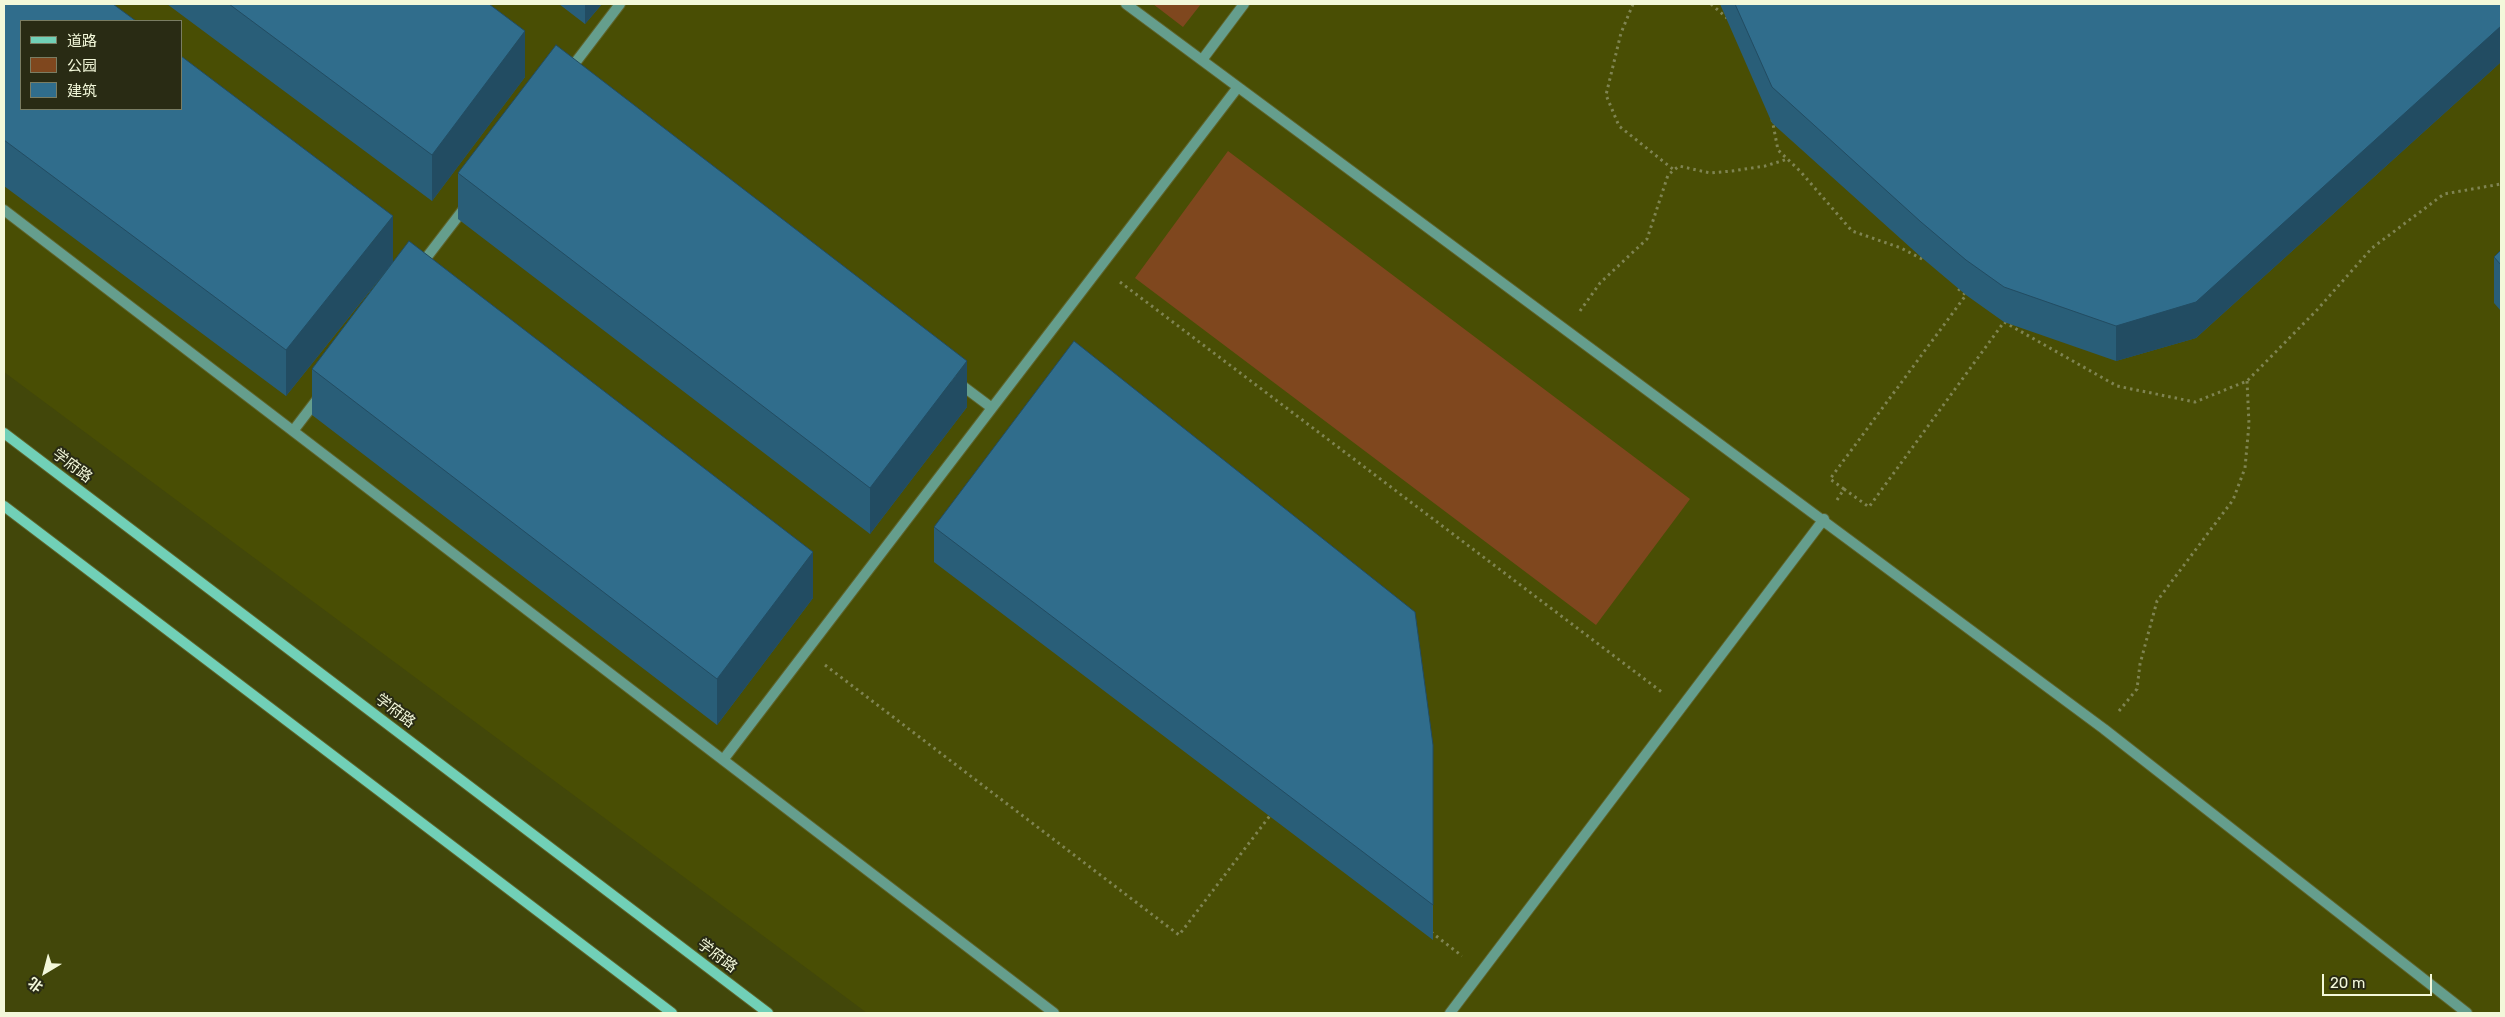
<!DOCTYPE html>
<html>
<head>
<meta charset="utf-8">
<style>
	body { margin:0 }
	#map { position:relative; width:2505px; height:1017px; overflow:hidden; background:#42470a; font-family:Rubik,"Noto Sans SC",sans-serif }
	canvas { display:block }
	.frame { position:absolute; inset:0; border:5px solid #f3f8da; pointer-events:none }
	.legend { position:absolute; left:20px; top:20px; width:162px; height:90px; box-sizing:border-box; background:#292b14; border:1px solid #7a7d63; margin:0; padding:6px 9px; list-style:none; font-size:15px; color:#f3f8da }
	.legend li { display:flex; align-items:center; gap:10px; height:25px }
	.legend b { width:25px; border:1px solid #7a7d63 }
	.north { position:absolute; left:20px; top:947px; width:50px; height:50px; -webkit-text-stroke:4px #292b14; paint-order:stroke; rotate:217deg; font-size:14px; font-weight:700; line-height:20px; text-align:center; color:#f3f8da }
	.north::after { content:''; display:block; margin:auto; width:18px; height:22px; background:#f3f8da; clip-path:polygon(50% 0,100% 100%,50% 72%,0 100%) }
	.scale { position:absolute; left:2322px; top:974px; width:110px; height:22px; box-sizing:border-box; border:2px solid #f3f8da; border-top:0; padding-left:6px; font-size:15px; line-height:18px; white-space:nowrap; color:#f3f8da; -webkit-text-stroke:4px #292b14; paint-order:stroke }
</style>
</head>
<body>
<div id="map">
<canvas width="2505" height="1017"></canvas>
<div class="frame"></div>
<ul class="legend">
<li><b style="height:6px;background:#71d0b7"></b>道路</li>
<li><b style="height:14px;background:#7f471e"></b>公园</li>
<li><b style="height:14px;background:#306d8c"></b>建筑</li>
</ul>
<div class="north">北</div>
<div class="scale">20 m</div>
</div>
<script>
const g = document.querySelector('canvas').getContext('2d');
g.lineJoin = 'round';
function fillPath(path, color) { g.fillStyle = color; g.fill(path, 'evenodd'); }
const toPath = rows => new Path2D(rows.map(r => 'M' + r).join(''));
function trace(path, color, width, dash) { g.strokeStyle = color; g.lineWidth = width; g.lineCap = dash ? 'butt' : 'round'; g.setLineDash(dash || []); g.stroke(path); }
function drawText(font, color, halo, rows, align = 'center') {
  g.font = font + ' Rubik,"Noto Sans SC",sans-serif'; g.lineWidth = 4; g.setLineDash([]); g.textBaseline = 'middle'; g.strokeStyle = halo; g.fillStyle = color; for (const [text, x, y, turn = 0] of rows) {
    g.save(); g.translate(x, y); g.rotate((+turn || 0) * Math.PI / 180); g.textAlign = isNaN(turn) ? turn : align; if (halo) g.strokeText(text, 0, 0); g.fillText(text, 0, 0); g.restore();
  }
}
fillPath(toPath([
	[4,4,2501,4,2501,1013,867,1013,4,372],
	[21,21,181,21,181,109,21,109]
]), '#494e04');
fillPath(toPath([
	[1153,4,1201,4,1183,27],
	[1228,151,1690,499,1596,625,1135,278]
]), '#7f471e');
const lane = toPath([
	[1202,60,1244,4],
	[569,71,620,4],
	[1238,87,2104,729,2467,1013],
	[4,210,1054,1013],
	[420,266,466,206],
	[956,381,992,408,1238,87,1126,4],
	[293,431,319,397],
	[723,760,992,408],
	[1450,1013,1824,519]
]);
const secondary = toPath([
	[4,433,768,1013],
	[4,506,672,1013]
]);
trace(lane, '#5e632b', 12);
trace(secondary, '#5e632b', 12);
trace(toPath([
	[1633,4,1621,33,1606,95,1619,126,1674,170],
	[1711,4,1727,18],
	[1772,119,1778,150,1800,171,1852,231,1901,248,1924,260],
	[1120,282,1663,693],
	[1580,311,1600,283,1647,239,1668,175,1674,170,1679,166,1710,173,1732,171,1765,166,1788,159],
	[1844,489,1830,479,1966,295,1957,288],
	[1837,500,1844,489,1869,507,2004,322,2117,386,2195,402,2247,381,2316,311,2372,248,2444,194,2501,184],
	[825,665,1179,935,1272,813],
	[2119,711,2137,689,2140,664,2157,601,2233,500,2245,468,2249,424,2247,381],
	[1431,932,1462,956]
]), '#7f8452', 3, [2.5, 4]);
trace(lane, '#659e8d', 10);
trace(secondary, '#71d0b7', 10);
fillPath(toPath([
	[4,4,393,262,813,598,717,725,312,415,312,369,390,266,286,396,4,186],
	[167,4,489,4,525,77,432,201],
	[559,4,602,4,585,24],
	[1720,4,2501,4,2501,62,2196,338,2116,361,2004,322,1966,295,1921,257,1772,123],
	[458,173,967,407,870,534,458,219],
	[2501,250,2501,311,2494,303,2494,257],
	[934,527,1433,745,1433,940,934,562]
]), '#295e78');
fillPath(toPath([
	[585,4,602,4,585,24],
	[2501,26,2501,62,2196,338,2116,361,2116,326],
	[525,31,525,77,432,201,432,155],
	[393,216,393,262,286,396,286,350],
	[967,361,967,407,870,534,870,488],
	[813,552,813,598,717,725,717,679]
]), '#224c62');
const building = toPath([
	[4,4,113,4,136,21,21,21,21,109,181,109,181,56,393,216,286,350,4,140,4,4],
	[229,4,489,4,525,31,432,155,229,4],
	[1735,4,2501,4,2501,26,2196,302,2116,326,2004,287,1966,260,1921,222,1772,87,1735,4],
	[556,45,967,361,870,488,458,173,556,45],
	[409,241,813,552,717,679,312,369,409,241],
	[2501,250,2501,265,2494,257,2501,250],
	[1074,341,1415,612,1433,745,1433,905,934,527,1074,341]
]);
fillPath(building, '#306d8c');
trace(building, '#224c62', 1);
drawText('15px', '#f3f8da', '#292b14', [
	["学府路",72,466,37],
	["学府路",395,711,37],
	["学府路",717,956,37]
]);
</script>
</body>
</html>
